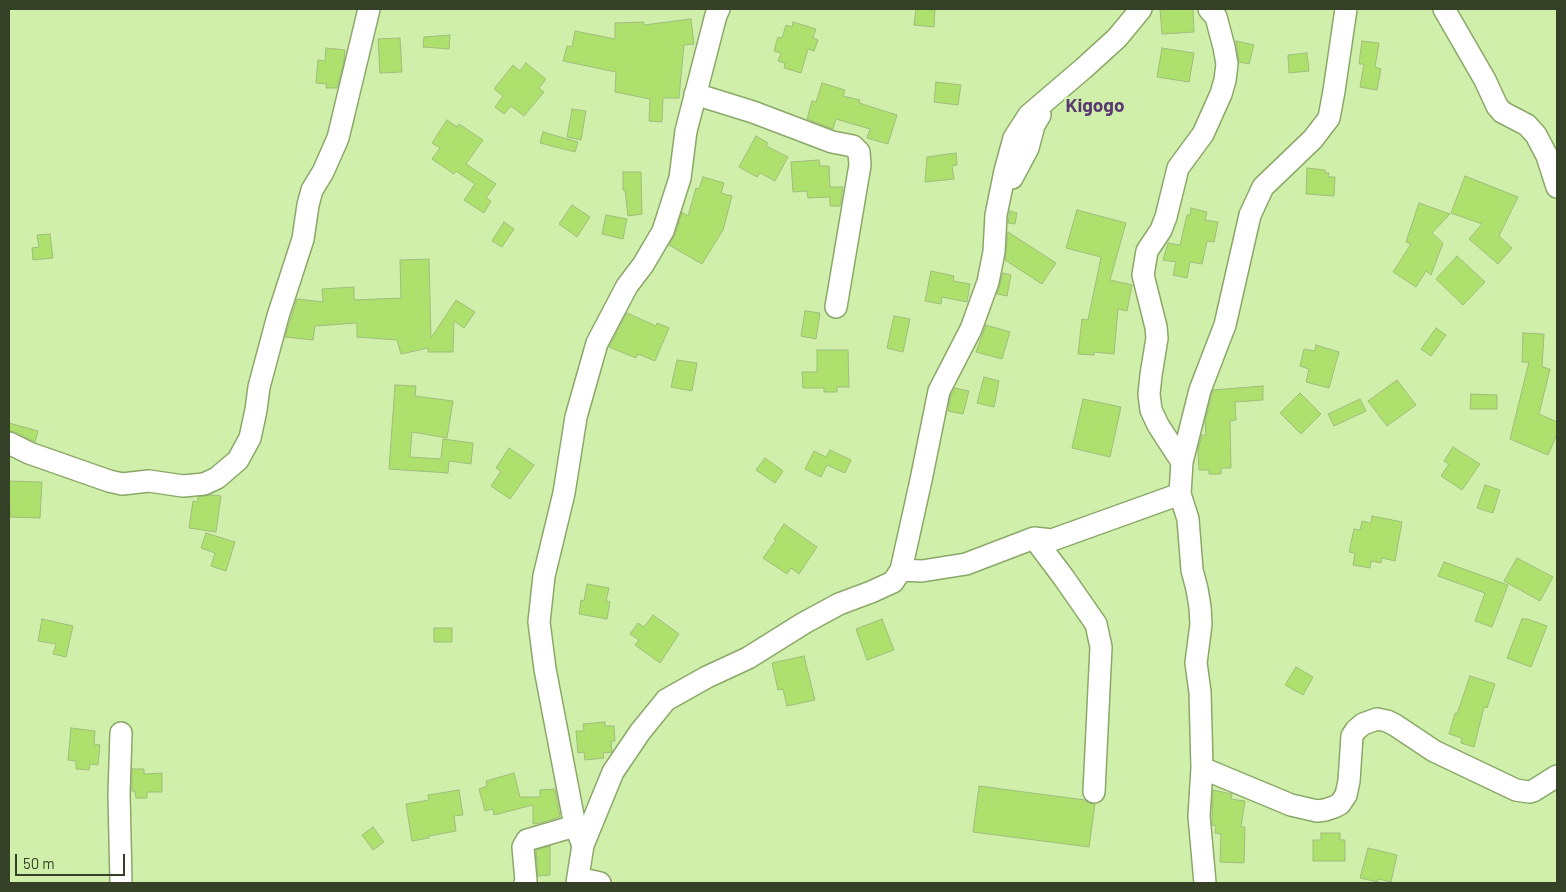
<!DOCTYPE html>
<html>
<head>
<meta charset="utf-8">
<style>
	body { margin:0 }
	#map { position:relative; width:1566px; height:892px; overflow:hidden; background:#cfefab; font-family:Barlow,sans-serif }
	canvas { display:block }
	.frame { position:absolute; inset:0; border:10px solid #354126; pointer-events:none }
	.scale { position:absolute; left:15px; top:854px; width:110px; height:22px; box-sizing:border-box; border:2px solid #354126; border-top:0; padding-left:6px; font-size:15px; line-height:18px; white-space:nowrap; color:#354126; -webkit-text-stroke:4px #cfefab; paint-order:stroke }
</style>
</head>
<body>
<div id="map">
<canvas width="1566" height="892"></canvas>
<div class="frame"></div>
<div class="scale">50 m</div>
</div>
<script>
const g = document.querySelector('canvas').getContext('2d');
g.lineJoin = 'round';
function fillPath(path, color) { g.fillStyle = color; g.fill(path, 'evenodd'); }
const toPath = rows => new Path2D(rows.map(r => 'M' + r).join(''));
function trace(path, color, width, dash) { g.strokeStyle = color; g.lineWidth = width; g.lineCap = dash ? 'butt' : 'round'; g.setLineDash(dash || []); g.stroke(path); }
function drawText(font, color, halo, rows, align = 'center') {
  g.font = font + ' Barlow,sans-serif'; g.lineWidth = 5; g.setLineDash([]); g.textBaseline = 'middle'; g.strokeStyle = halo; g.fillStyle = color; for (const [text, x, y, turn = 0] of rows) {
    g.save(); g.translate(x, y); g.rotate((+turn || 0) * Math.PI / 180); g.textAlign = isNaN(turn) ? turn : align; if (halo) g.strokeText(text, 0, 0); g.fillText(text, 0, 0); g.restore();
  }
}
const building = toPath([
	[916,9,935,10,934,27,914,25,916,9],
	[1160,9,1193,9,1194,32,1162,34,1160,9],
	[691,19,694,44,684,45,679,98,663,98,662,122,649,121,650,99,615,92,616,72,563,61,567,46,572,47,575,31,615,39,615,23,644,22,644,25,691,19],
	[793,22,816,29,813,38,818,40,814,51,808,49,801,73,784,68,785,63,778,61,781,53,774,51,778,37,782,38,786,25,792,27,793,22],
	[450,35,449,49,423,47,424,37,450,35],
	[400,38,402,72,380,73,378,39,400,38],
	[1236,41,1254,45,1249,64,1239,62,1236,41],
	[1362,41,1379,43,1375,67,1381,69,1377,90,1360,87,1364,64,1359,64,1362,41],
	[326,48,345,50,344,61,337,88,326,88,327,84,316,83,318,60,325,61,326,48],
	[1162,48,1194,53,1189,82,1157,77,1162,48],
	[1307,53,1309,71,1289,73,1288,55,1307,53],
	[526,63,546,79,539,88,544,92,524,116,511,106,504,114,495,107,503,96,494,89,513,65,520,71,526,63],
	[936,82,961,85,958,105,934,102,936,82],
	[822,83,845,90,843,96,860,100,859,103,897,115,888,144,867,138,870,129,836,119,833,129,807,119,812,101,816,102,822,83],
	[572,109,586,111,581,140,567,137,572,109],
	[447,120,457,127,459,124,483,140,466,164,496,184,486,198,491,201,484,213,464,200,475,184,456,171,454,174,432,159,440,148,432,143,447,120],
	[543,132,578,142,575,152,540,143,543,132],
	[756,136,768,143,766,146,788,157,775,181,760,173,757,177,739,167,756,136],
	[956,153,957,165,952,166,954,179,925,182,927,157,956,153],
	[819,160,820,166,829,166,830,187,843,187,840,206,830,206,830,197,808,198,807,191,793,192,791,162,819,160],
	[1307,168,1325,170,1325,173,1329,173,1328,177,1335,177,1334,196,1306,194,1307,168],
	[623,172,641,172,642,214,628,216,625,190,623,190,623,172],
	[1465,176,1518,197,1499,236,1512,248,1498,264,1469,239,1482,224,1451,213,1465,176],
	[703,177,724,183,721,193,732,196,723,230,702,264,669,245,675,235,682,212,688,216,696,188,699,189,703,177],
	[1419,203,1450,214,1432,233,1443,243,1431,275,1426,271,1416,287,1393,272,1411,244,1406,242,1419,203],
	[572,205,590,217,577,237,559,224,572,205],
	[1191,208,1207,212,1205,220,1218,222,1214,242,1207,241,1202,264,1190,262,1187,278,1173,275,1176,262,1163,260,1168,243,1180,245,1187,215,1190,215,1191,208],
	[1077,210,1126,223,1110,280,1132,285,1127,311,1118,309,1114,354,1094,352,1094,355,1078,354,1082,319,1088,320,1101,257,1066,248,1077,210],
	[1010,211,1017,213,1015,224,1008,223,1010,211],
	[606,215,627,219,623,239,602,234,606,215],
	[504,222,514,229,502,247,492,241,504,222],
	[1008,232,1056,263,1042,284,1005,260,1008,232],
	[50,234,53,258,33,260,32,248,39,247,37,235,50,234],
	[1457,256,1485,282,1463,305,1436,279,1457,256],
	[429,259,431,338,456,300,475,312,464,328,454,321,453,352,428,352,428,348,401,354,397,340,357,337,357,323,315,326,313,340,285,337,297,299,323,302,322,289,354,287,354,300,401,298,400,260,429,259],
	[931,271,954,276,953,281,970,284,967,302,942,297,941,304,925,301,931,271],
	[1003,273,1011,275,1007,296,997,294,1003,273],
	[805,311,820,313,816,339,801,336,805,311],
	[627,313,656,326,657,323,669,328,655,361,638,354,636,358,609,347,627,313],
	[894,316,910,319,903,352,887,348,894,316],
	[986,325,1010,332,1002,359,976,352,986,325],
	[1436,328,1446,335,1431,356,1421,349,1436,328],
	[1523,333,1544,334,1542,367,1550,369,1539,414,1557,422,1557,434,1548,455,1510,439,1529,362,1522,362,1523,333],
	[1316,345,1339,352,1329,388,1306,382,1309,369,1300,366,1304,349,1315,351,1316,345],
	[817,350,848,350,849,387,837,387,837,392,824,392,824,388,803,388,802,372,817,372,817,350],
	[677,360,697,363,692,391,671,387,677,360],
	[984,377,999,381,994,407,977,403,984,377],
	[1397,380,1416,405,1387,426,1368,401,1397,380],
	[395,385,416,386,415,396,453,401,447,438,412,432,410,457,441,459,443,439,473,443,471,464,449,461,448,473,389,469,395,385],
	[1263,386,1263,400,1235,402,1236,420,1230,421,1231,468,1221,468,1221,474,1209,474,1209,470,1199,470,1198,450,1202,435,1206,435,1205,421,1213,390,1263,386],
	[955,388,969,391,963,414,948,411,951,395,955,388],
	[1300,393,1321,414,1301,434,1280,413,1300,393],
	[1471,394,1497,395,1497,409,1470,409,1471,394],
	[1083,399,1121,407,1110,457,1072,448,1083,399],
	[1360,399,1366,411,1334,426,1328,414,1360,399],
	[9,423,38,431,35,442,15,432,9,431,9,423],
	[1453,447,1480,464,1462,490,1441,476,1449,464,1444,461,1453,447],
	[509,448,534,465,510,499,491,486,501,471,496,468,509,448],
	[830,450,851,460,845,473,827,465,821,477,805,469,814,451,826,457,830,450],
	[765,458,783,471,775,483,756,470,765,458],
	[9,481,42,482,40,518,10,517,9,481],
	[1485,485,1500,490,1493,513,1477,508,1485,485],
	[211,495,221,496,216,532,189,528,193,501,198,502,198,497,211,495],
	[1372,516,1402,522,1395,561,1382,558,1381,563,1371,561,1370,568,1353,565,1355,553,1349,552,1354,529,1360,530,1362,521,1371,523,1372,516],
	[784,524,817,547,799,574,791,568,787,574,763,558,776,540,774,539,784,524],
	[206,533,235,542,226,571,211,566,215,553,201,548,206,533],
	[1517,558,1553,577,1540,601,1504,581,1517,558],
	[1444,562,1508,585,1492,627,1475,621,1485,593,1438,576,1444,562],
	[587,584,609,588,606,601,610,602,607,619,579,614,581,600,584,601,587,584],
	[653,615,679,634,660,663,635,645,639,640,630,634,638,623,644,627,653,615],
	[42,619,73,626,66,657,53,654,56,644,38,641,42,619],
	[882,619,894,650,867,660,856,629,882,619],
	[1522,619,1527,619,1547,626,1531,667,1507,658,1522,619],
	[434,628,452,628,452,642,434,642,434,628],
	[804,656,815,700,787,706,783,689,778,690,772,663,804,656],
	[1296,667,1313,677,1303,695,1285,685,1296,667],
	[1470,676,1495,684,1487,708,1484,707,1474,747,1461,743,1462,738,1449,734,1455,713,1457,714,1470,676],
	[605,722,605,726,614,726,615,741,611,741,612,752,603,753,604,758,585,760,584,752,578,753,576,731,584,731,583,724,605,722],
	[71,728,95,731,94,744,100,745,98,765,90,764,89,770,76,769,76,761,68,760,71,728],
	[132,769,144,769,144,774,162,773,162,792,147,792,147,798,136,798,135,791,132,791,132,769],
	[514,773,520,797,540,797,540,790,555,789,560,817,540,823,533,824,533,805,494,815,493,809,485,811,479,789,487,786,486,781,514,773],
	[979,786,1085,800,1088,803,1095,804,1089,847,973,832,979,786],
	[459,790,463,815,454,816,456,831,429,836,429,838,412,841,406,804,429,800,428,795,459,790],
	[1213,790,1232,794,1231,799,1245,801,1241,827,1245,827,1244,863,1220,862,1221,834,1215,833,1216,826,1212,825,1213,790],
	[373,827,384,842,373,850,362,835,373,827],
	[1321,833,1340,833,1340,840,1345,840,1345,861,1313,861,1313,840,1321,840,1321,833],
	[550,846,550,875,538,876,536,850,550,846],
	[1368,848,1397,855,1391,882,1378,879,1378,882,1360,878,1368,848]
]);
fillPath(building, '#aee06d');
trace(building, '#9fbd7c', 1);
const minor = toPath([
	[1444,9,1485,80,1497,106,1502,112,1527,125,1536,135,1547,156,1557,187],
	[695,94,753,112,832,142,853,146,859,152,860,165,836,307],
	[1012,178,1028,148,1034,125,1040,115],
	[9,443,29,453,109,481,122,484,149,481,183,486,204,484,217,478,238,460,250,438,256,410,259,387,278,316,303,239,308,205,312,190,323,172,338,138,369,9],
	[1182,462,1200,390,1225,325,1250,215,1263,187,1313,139,1329,118,1334,91,1346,9],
	[1034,538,1064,578,1096,624,1101,647,1094,792],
	[901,570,922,571,966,564,1034,538,1052,540,1180,494],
	[121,733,119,794,121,883],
	[1202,768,1291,805,1317,811,1325,810,1334,807,1340,804,1346,795,1349,781,1352,736,1356,730,1363,724,1377,719,1387,721,1395,725,1434,751,1516,790,1529,792,1533,791,1557,776],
	[583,845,613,772,640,732,666,700,707,677,748,658,804,623,839,604,871,592,893,582,901,570,921,480,939,391,971,329,988,282,994,252,996,215,1005,171,1014,138,1029,115,1084,68,1117,38,1141,9],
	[578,878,600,883],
	[525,883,526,881,523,847,527,840,575,826],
	[577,883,583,845,575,826,545,669,539,622,544,576,564,493,576,417,597,343,627,286,643,265,663,231,680,178,686,131,716,15,719,9],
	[1205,883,1199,816,1202,768,1200,692,1196,663,1201,624,1200,607,1197,589,1192,570,1188,519,1180,494,1182,462,1158,425,1151,410,1149,394,1151,375,1157,338,1156,327,1143,275,1147,251,1161,230,1166,217,1178,168,1203,134,1221,94,1225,80,1227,64,1224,47,1216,17,1209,9]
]);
trace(minor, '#8aa867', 24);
trace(minor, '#fff', 21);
drawText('bold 19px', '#5a3973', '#cfefab', [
	["Kigogo",1095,106]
]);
</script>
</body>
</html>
